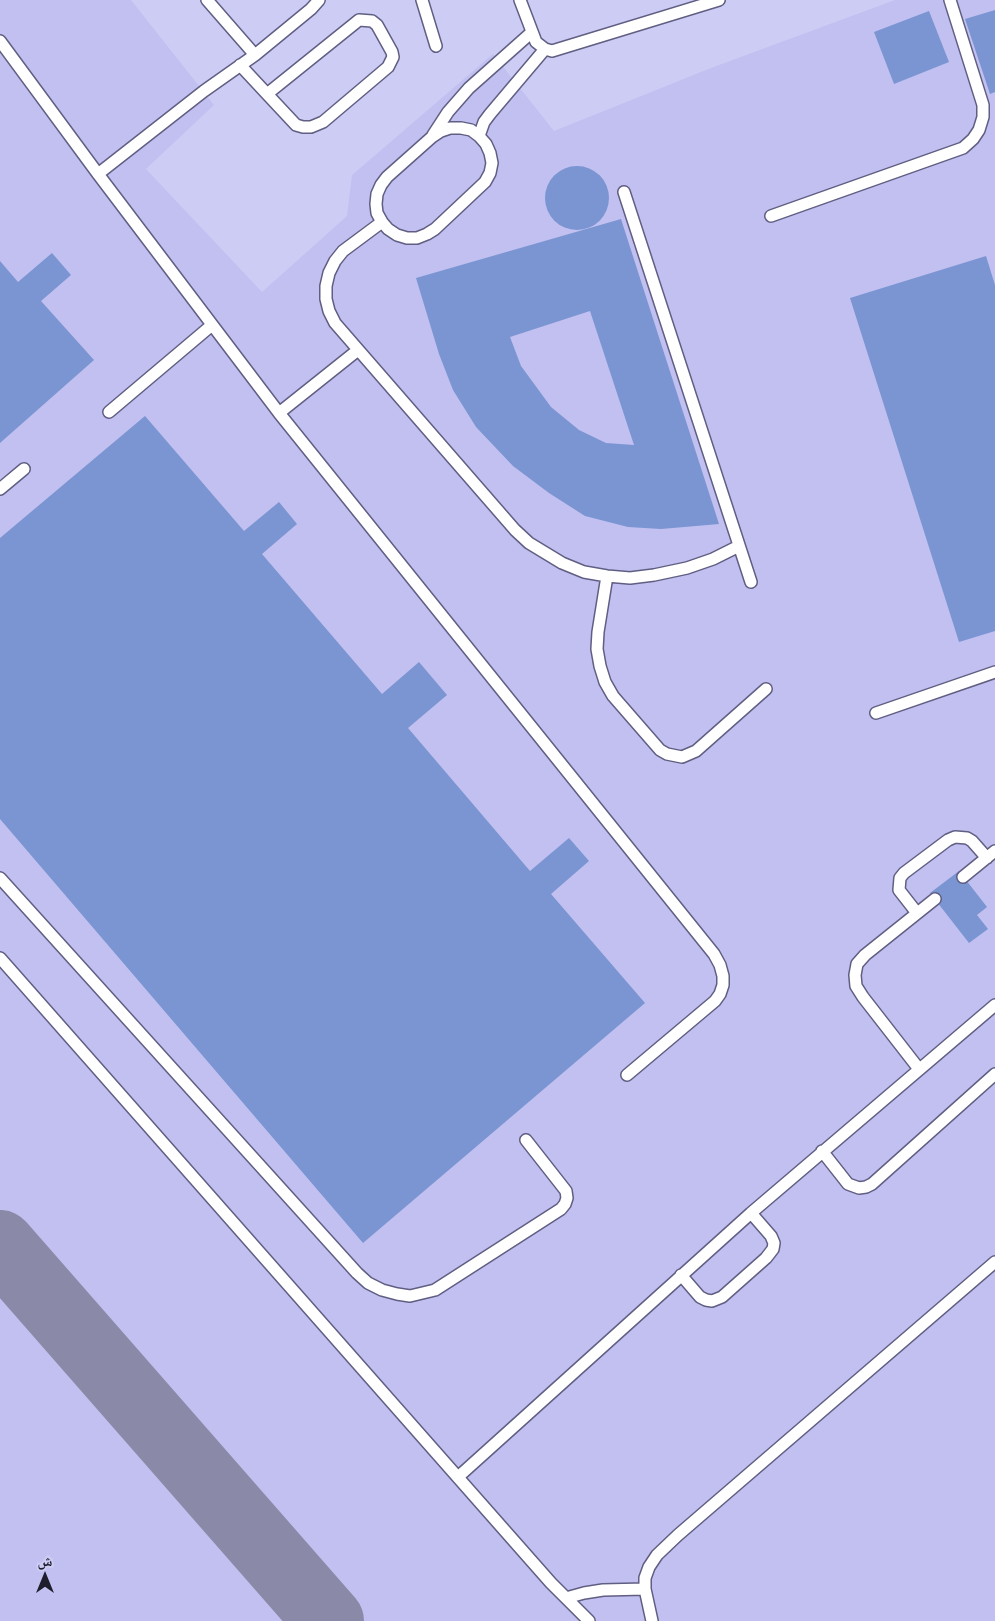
<!DOCTYPE html>
<html>
<head>
<meta charset="utf-8">
<style>
	body { margin:0 }
	#map { position:relative; width:995px; height:1621px; overflow:hidden; background:#cdccf5; font-family:Poppins,"Noto Naskh Arabic",sans-serif }
	canvas { display:block }
	.north { position:absolute; left:20px; top:1551px; width:50px; height:50px; -webkit-text-stroke:4px #cdccf5; paint-order:stroke; rotate:0deg; font-size:14px; font-weight:700; line-height:20px; text-align:center; color:#1f1e2d }
	.north::after { content:''; display:block; margin:auto; width:18px; height:22px; background:#1f1e2d; clip-path:polygon(50% 0,100% 100%,50% 72%,0 100%) }
</style>
</head>
<body>
<div id="map">
<canvas width="995" height="1621"></canvas>
<div class="north">ش</div>
</div>
<script>
const g = document.querySelector('canvas').getContext('2d');
g.lineJoin = 'round';
function fillPath(path, color) { g.fillStyle = color; g.fill(path, 'evenodd'); }
const toPath = rows => new Path2D(rows.map(r => 'M' + r).join(''));
function trace(path, color, width, dash) { g.strokeStyle = color; g.lineWidth = width; g.lineCap = dash ? 'butt' : 'round'; g.setLineDash(dash || []); g.stroke(path); }
fillPath(toPath([
	[0,0,131,0,214,105,146,169,262,292,347,216,352,175,493,54,554,131,711,68,895,0,995,0,995,1621,0,1621]
]), '#c1c0f0');
trace(toPath([
	[0,1245,329,1621]
]), '#8a8aa8', 70);
fillPath(toPath([
	[995,10,995,92,990,94,965,19],
	[929,11,949,62,894,84,874,32],
	'545 198a32 32 0 1 1 64 0a32 32 0 1 1-64 0Z',
	[621,219,719,524,661,529,628,527,585,516,549,493,513,466,476,427,453,390,439,354,416,278],
	[590,311,634,445,606,443,579,430,551,407,521,366,510,337],
	[52,253,71,275,41,301,94,360,0,443,0,261,18,282],
	[986,256,995,285,995,631,959,642,850,298],
	[145,416,244,531,279,502,297,524,262,554,382,694,419,662,447,695,408,728,530,871,569,838,589,861,551,894,645,1003,363,1243,0,819,0,538],
	[959,871,987,907,977,915,988,929,969,943,930,893]
]), '#7a95d2');
const lane = toPath([
	[207,0,255,55],
	[422,0,436,46],
	[520,0,536,42,545,49,552,51,719,0],
	[0,41,98,174,279,413,714,954,720,965,723,976,723,985,720,994,715,1001,627,1075],
	[240,65,267,94,296,125,303,127,311,127,323,122,388,67,393,57,392,52,377,25,372,21,359,20,267,94],
	[450,128,461,128,471,130,479,136,486,144,490,153,492,163,490,173,485,182,435,229,427,234,417,238,407,238,397,235,388,229,382,222,377,213,376,204,377,194,381,185,387,177,432,137,441,131,450,128],
	[433,135,448,112,469,88,532,32],
	[479,136,484,122,490,114,545,49],
	[98,174,204,91,255,55,311,9,319,0],
	[624,192,751,582],
	[771,216,963,148,973,139,979,130,983,117,983,105,950,0],
	[382,222,343,251,335,261,329,273,326,286,326,299,329,311,335,323,515,530,529,543,562,563,584,572,607,576,630,578,654,575,687,568,713,559,739,546],
	[109,412,212,325],
	[279,413,358,350],
	[0,489,24,469],
	[607,576,598,632,597,649,600,666,605,682,613,696,660,750,667,754,682,757,696,751,766,689],
	[876,713,995,672],
	[963,877,995,851],
	[0,878,357,1273,368,1283,382,1290,397,1294,410,1296,435,1290,561,1209,565,1204,567,1198,566,1191,526,1140],
	[917,913,899,890,900,878,904,873,948,840,955,837,967,838,972,841,987,858],
	[0,958,551,1583,589,1621],
	[919,1069,863,997,856,986,855,975,857,964,865,955,935,899],
	[822,1151,848,1184,859,1188,866,1187,872,1184,995,1074],
	[681,1275,700,1297,706,1300,712,1301,722,1297,766,1258,773,1249,774,1243,771,1236,751,1213],
	[458,1477,751,1213,995,1005],
	[566,1598,584,1593,603,1590,645,1589],
	[652,1621,645,1589,645,1578,649,1567,657,1555,678,1535,995,1262]
]);
trace(lane, '#605e82', 14);
trace(lane, '#fff', 11);
</script>
</body>
</html>
